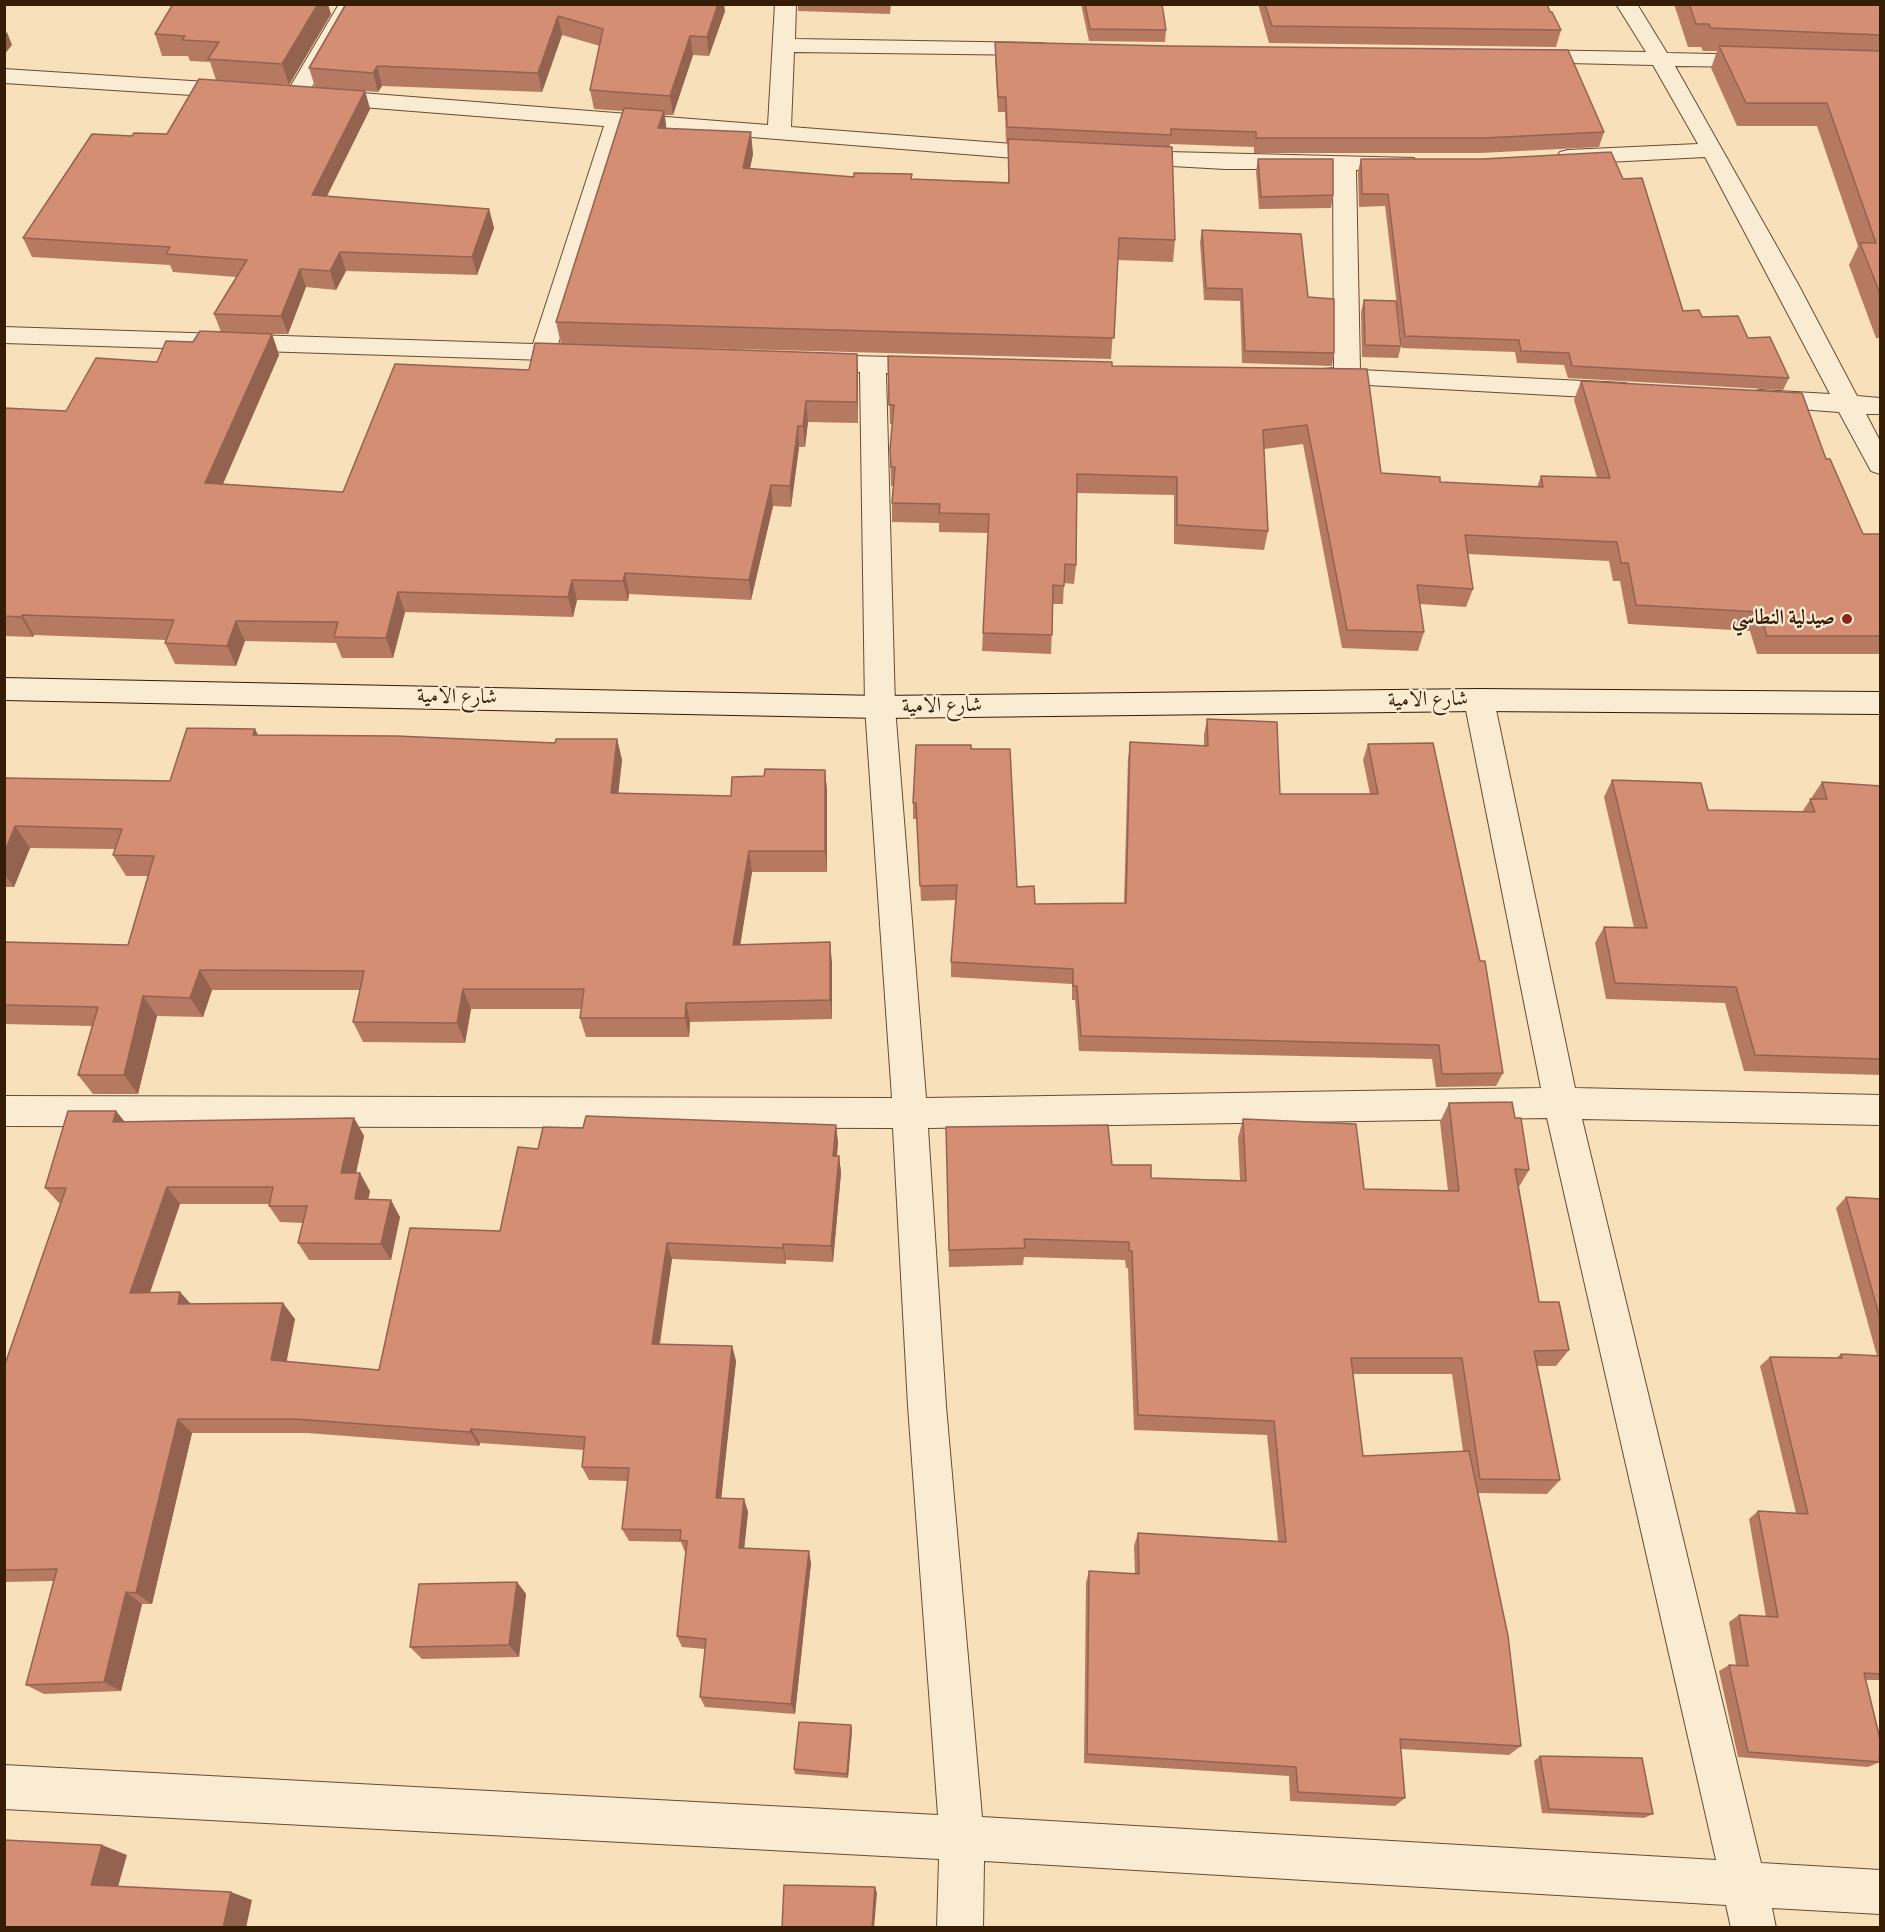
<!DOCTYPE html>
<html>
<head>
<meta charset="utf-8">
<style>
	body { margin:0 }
	#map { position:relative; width:1885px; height:1932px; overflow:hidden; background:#f8e0bb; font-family:"IM FELL Double Pica",serif }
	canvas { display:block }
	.frame { position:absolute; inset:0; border:6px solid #341c05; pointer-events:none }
</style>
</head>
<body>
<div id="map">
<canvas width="1885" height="1932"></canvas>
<div class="frame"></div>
</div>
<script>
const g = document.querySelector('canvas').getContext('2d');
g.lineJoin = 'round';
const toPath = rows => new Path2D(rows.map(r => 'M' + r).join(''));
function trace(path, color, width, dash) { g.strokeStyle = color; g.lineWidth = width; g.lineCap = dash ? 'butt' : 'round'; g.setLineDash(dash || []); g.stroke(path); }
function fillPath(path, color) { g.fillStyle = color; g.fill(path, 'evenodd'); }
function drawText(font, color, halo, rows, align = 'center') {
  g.font = font + ' "IM FELL Double Pica",Amiri,serif'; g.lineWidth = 4.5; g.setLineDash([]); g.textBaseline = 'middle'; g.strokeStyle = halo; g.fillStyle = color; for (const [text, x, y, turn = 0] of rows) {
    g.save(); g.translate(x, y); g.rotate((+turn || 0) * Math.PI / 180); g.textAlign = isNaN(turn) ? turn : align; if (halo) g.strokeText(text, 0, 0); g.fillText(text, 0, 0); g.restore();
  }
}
const street = toPath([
	[339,4,360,4,305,99,289,99,286,94,339,4],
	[775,4,796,4,795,39,1039,43,1047,44,1050,49,1047,54,1039,55,794,52,791,127,1052,147,1060,149,1063,154,1060,159,1052,161,626,127,558,344,587,347,591,353,587,359,578,361,4,343,4,327,533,344,604,126,323,104,315,102,312,97,315,92,323,90,768,125,775,4],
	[1616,4,1637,4,1667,53,1759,55,1767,56,1770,61,1767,66,1759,67,1675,66,1798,284,1857,396,1880,398,1880,414,1866,414,1880,441,1880,474,1871,471,1839,412,1760,406,1751,404,1747,398,1751,392,1760,390,1830,394,1705,157,1568,164,1560,162,1557,157,1560,152,1568,150,1698,144,1653,65,1525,62,1517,61,1514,56,1517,51,1525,50,1646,52,1616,4],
	[4,69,238,84,246,86,249,91,246,96,238,98,4,83,4,69],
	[1127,151,1414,158,1417,163,1414,168,1406,170,1356,170,1360,370,1624,383,1633,385,1637,391,1633,397,1624,399,1313,382,1309,376,1313,370,1334,368,1333,169,1225,169,1119,163,1116,158,1119,153,1127,151],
	[812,355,932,358,941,360,945,366,941,372,932,374,886,373,895,707,926,1098,1541,1088,1464,700,1469,692,1479,689,1489,692,1494,700,1575,1088,1880,1095,1880,1125,1582,1119,1761,1863,1880,1870,1880,1914,1772,1908,1776,1928,1731,1928,1726,1905,984,1861,983,1928,937,1928,939,1859,4,1809,4,1765,938,1815,908,1406,893,1128,4,1126,4,1096,892,1098,865,707,860,372,803,369,799,363,803,357,812,355],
	[1547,1118,1716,1860,982,1817,946,1406,928,1128,1547,1118]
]);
const secondary = toPath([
	[4,678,880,696,1479,689,1880,692,1880,714,1479,711,880,718,4,700,4,678]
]);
trace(street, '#654d32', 2);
trace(secondary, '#341c05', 2);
fillPath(street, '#faebd3');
fillPath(secondary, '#faebd3');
fillPath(toPath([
	[346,4,725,11,709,56,693,55,673,115,665,115,666,128,753,154,750,169,854,177,912,174,912,179,1008,182,1008,142,1006,142,1005,112,998,112,995,57,995,42,1604,132,1599,147,1480,153,1254,153,1254,147,1170,144,1175,240,1173,262,1118,260,1111,359,588,345,857,354,858,423,808,422,805,447,799,447,791,507,773,506,751,600,629,594,628,601,577,600,573,617,405,612,393,658,342,658,336,643,245,641,236,666,175,664,165,643,166,640,34,635,33,637,4,636,4,408,66,411,193,342,221,332,214,314,236,277,173,272,170,265,32,257,23,238,132,136,167,134,315,87,309,68],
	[562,35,600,46,590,90,594,109,623,111,556,322,561,344,529,370,343,492,223,484,279,355,272,334,288,334,306,287,336,290,346,271,477,275,494,228,489,209,327,196,370,109,365,91,378,92,382,86,542,92],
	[798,4,891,4,890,14,798,11],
	[1081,4,1162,4,1166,30,1165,42,1089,41],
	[1258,4,1547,4,1550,12,1561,30,1556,47,1269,43],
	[1674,4,1881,4,1881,338,1876,338,1849,265,1858,246,1817,126,1737,126,1711,68,1717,51,1703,51,1701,47,1688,47],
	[331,14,289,85,216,80,210,62,190,61,188,56,162,56,155,34],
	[1258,159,1333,195,1331,208,1259,209,1256,171],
	[1361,159,1683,311,1702,317,1748,338,1789,378,1783,390,1568,378,1564,365,1517,363,1515,352,1402,348,1385,206,1359,207,1358,171],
	[1202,230,1308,297,1334,353,1332,366,1242,363,1240,301,1204,300,1200,242],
	[1364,300,1401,346,1398,358,1362,357,1361,312],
	[888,356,1112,366,1367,369,1381,473,1440,482,1537,487,1541,476,1597,478,1574,400,1581,381,1826,459,1863,534,1881,534,1881,654,1757,654,1750,631,1628,624,1620,581,1613,581,1609,561,1468,554,1473,589,1466,607,1420,604,1424,632,1418,651,1342,648,1303,444,1264,449,1268,531,1264,550,1174,544,1174,495,1077,493,1076,565,1074,584,1064,583,1063,604,1053,604,1051,654,982,651,988,533,939,532,939,523,892,522,892,503,893,486,891,486,890,449,892,424,890,424],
	[1207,719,1280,794,1370,794,1363,760,1368,744,1503,1073,1496,1086,1436,1087,1432,1059,1079,1051,1075,1000,1072,1000,1072,984,951,977,951,962,956,900,921,901,917,819,913,819,913,803,971,749,1017,887,1035,904,1124,903,1128,758,1130,742,1204,746,1204,735],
	[255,729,258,735,555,743,617,739,622,760,618,793,731,796,764,776,825,770,827,791,827,872,752,872,740,945,832,962,832,1019,690,1022,689,1037,586,1037,580,1018,581,1009,471,1009,465,1043,363,1042,353,1022,360,990,212,990,203,1017,157,1016,138,1094,93,1094,78,1075,92,1026,4,1024,4,942,128,945,148,876,126,876,113,855,115,849,30,848,14,887,4,887,4,778,170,781],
	[1612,780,1708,810,1802,812,1822,782,1881,786,1881,1075,1744,1071,1725,1003,1606,999,1595,943,1604,927,1634,928,1604,797],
	[1449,1103,1515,1118,1529,1170,1519,1187,1539,1302,1569,1350,1556,1366,1537,1366,1560,1480,1547,1494,1478,1493,1521,1746,1509,1755,1400,1749,1405,1798,1395,1806,1290,1801,1289,1776,1084,1763,1086,1583,1089,1571,1135,1574,1134,1546,1138,1533,1278,1541,1267,1435,1134,1430,1128,1268,1126,1268,1125,1260,1024,1257,1023,1265,949,1267,946,1127,1112,1165,1151,1178,1240,1180,1238,1138,1243,1119,1364,1189,1448,1191,1440,1122],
	[1353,1374,1452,1374,1463,1451,1363,1456],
	[116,1111,125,1122,354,1118,364,1136,356,1173,370,1191,368,1199,400,1217,391,1260,309,1260,298,1243,303,1223,280,1222,269,1206,269,1204,180,1204,150,1293,180,1292,191,1304,295,1319,286,1361,379,1370,500,1231,538,1149,583,1128,836,1125,838,1143,837,1156,839,1156,841,1173,833,1262,786,1260,786,1264,672,1259,660,1344,732,1346,736,1361,721,1498,744,1499,748,1512,744,1548,811,1563,795,1714,705,1707,700,1697,705,1649,682,1647,677,1636,686,1552,685,1552,681,1542,629,1541,622,1529,628,1481,589,1480,582,1467,584,1450,480,1443,479,1446,307,1433,192,1433,152,1604,142,1604,121,1691,44,1694,26,1685,54,1581,4,1582,4,1367,60,1204,45,1188],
	[1846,1197,1881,1199,1881,1680,1865,1680,1881,1743,1881,1758,1879,1759,1880,1762,1868,1767,1738,1757,1719,1671,1729,1665,1736,1665,1729,1622,1739,1615,1766,1617,1749,1519,1758,1511,1796,1513,1760,1366,1770,1357,1836,1358,1841,1354,1877,1356,1836,1208],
	[517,1582,526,1594,519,1657,422,1659,410,1647],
	[851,1725,852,1730,848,1778,795,1774,794,1769],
	[1540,1756,1653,1814,1644,1818,1542,1813,1534,1761]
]), '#b67a63');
fillPath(toPath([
	[318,4,328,4,331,14,289,85,282,64],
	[718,4,724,4,725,11,709,56,707,37],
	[558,16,562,35,542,92,538,73],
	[7,32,12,45,4,55,4,36],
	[690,36,693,55,673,115,670,96],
	[377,66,382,86,378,92,373,73],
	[365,91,370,109,318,214,312,195],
	[664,111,667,133,658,128],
	[751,132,753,154,745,190,743,168],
	[489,209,494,228,477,275,472,257],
	[340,252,346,271,336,290,330,271],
	[300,269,306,287,288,334,281,316],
	[272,334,279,355,214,504,205,483],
	[857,354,858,375,858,423,857,402],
	[806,401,808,422,805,447,803,426],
	[798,426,799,447,791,507,790,486],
	[771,485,773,506,751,600,749,580],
	[625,573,629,594,628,601,623,581],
	[572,580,577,600,573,617,568,597],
	[398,592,405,612,393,658,386,638],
	[22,615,34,635,33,637,21,617],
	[236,621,245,641,236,666,227,646],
	[255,729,265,751,253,735],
	[617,739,622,760,616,814,611,793],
	[825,770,827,791,827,872,825,851],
	[15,826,30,848,14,887,4,874,4,854],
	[749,851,752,872,737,965,733,945],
	[830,942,832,962,832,1019,830,1000],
	[200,970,212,990,203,1017,190,998],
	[463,989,471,1009,465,1043,457,1023],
	[143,996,157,1016,138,1094,124,1075],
	[686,1003,690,1022,689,1037,685,1018],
	[116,1111,130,1129,113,1122],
	[354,1118,364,1136,352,1191,341,1173],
	[836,1125,838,1143,835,1173,833,1156],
	[839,1156,841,1173,833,1262,831,1246],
	[360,1173,370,1191,365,1216,355,1199],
	[167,1187,180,1204,144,1309,130,1293],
	[391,1200,400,1217,391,1260,381,1244],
	[667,1243,672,1259,657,1359,652,1344],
	[783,1244,786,1260,786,1264,783,1248],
	[180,1292,194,1308,178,1304],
	[283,1303,295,1319,284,1375,271,1360],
	[732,1346,736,1361,720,1510,716,1498],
	[178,1419,192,1433,152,1604,136,1593],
	[471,1429,480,1443,479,1446,470,1432],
	[744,1499,748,1512,743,1560,739,1548],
	[809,1551,811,1563,795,1714,791,1704],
	[517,1582,526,1594,519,1657,509,1645],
	[126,1592,142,1604,121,1691,104,1682],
	[851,1725,852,1730,848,1778,847,1774],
	[102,1845,127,1855,116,1894,91,1885],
	[875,1887,877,1893,874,1928,872,1928],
	[231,1892,252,1900,246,1928,223,1928]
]), '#946350');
const building = toPath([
	[173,4,318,4,282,64,208,59,219,42,182,40,185,36,155,34,173,4],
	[346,4,718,4,707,37,690,36,670,96,590,90,603,29,558,16,538,73,377,66,373,73,309,68,346,4],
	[1085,4,1162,4,1166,30,1090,29,1085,4],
	[1265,4,1547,4,1550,12,1552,12,1561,30,1272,26,1265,4],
	[1689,4,1881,4,1881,35,1711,28,1709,24,1696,24,1689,4],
	[995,42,1169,46,1568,50,1604,132,1484,138,1256,138,1256,132,1171,129,1171,135,1007,127,1006,97,998,97,995,42],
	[1719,46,1881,51,1881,296,1860,243,1876,243,1827,103,1746,103,1719,46],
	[199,79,365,91,312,195,489,209,472,257,340,252,330,271,300,269,281,316,214,314,247,260,166,254,170,247,23,238,92,134,132,136,134,133,167,134,199,79],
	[624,108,664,111,658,128,751,132,743,168,854,177,854,173,912,174,911,179,1009,183,1008,139,1172,147,1175,240,1119,238,1114,338,556,322,624,108],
	[1611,152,1623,179,1642,178,1683,311,1699,310,1702,317,1738,316,1748,338,1770,337,1789,378,1572,366,1569,353,1521,351,1519,340,1405,336,1388,194,1362,194,1361,159,1483,159,1611,152],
	[1258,159,1333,159,1333,195,1261,197,1258,159],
	[1202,230,1301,234,1308,297,1334,299,1334,353,1245,351,1242,289,1206,288,1202,230],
	[1364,300,1396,301,1401,346,1365,345,1364,300],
	[200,331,272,334,205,483,343,492,395,364,529,370,535,343,857,354,857,402,806,401,803,426,798,426,790,486,771,485,749,580,625,573,623,581,572,580,568,597,398,592,386,638,334,637,338,622,236,621,227,646,165,643,174,620,22,615,21,617,4,616,4,408,66,411,96,358,157,362,166,341,193,342,200,331],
	[888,356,1112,362,1112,366,1367,369,1381,473,1440,477,1440,482,1543,487,1541,476,1610,478,1581,381,1802,393,1826,459,1830,459,1863,534,1881,534,1881,636,1767,636,1759,612,1636,605,1628,563,1621,563,1617,542,1465,535,1473,589,1417,585,1424,632,1347,630,1307,425,1263,430,1268,531,1177,525,1177,477,1077,474,1076,565,1065,564,1064,586,1053,585,1052,635,983,633,989,514,939,513,940,504,892,503,895,467,891,467,890,449,894,405,889,405,888,356],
	[1207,719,1277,722,1280,794,1378,794,1368,744,1433,743,1480,961,1485,961,1503,1073,1442,1074,1439,1045,1081,1036,1077,986,1073,986,1073,969,951,962,957,885,920,886,916,803,913,803,916,745,971,745,971,749,1010,749,1017,887,1034,886,1035,904,1126,903,1130,742,1208,746,1207,719],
	[187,728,255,729,253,735,397,736,555,743,556,739,617,739,611,793,731,796,732,777,764,776,765,769,825,770,825,851,749,851,733,945,830,942,830,1000,686,1003,685,1018,580,1018,584,989,463,989,457,1023,353,1022,364,971,200,970,190,998,143,996,124,1075,78,1075,98,1007,4,1005,4,942,128,945,154,856,113,855,122,829,15,826,4,854,4,778,170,781,187,728],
	[1612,780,1701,783,1708,810,1815,812,1810,799,1827,799,1822,782,1881,786,1881,1059,1755,1055,1736,987,1615,983,1604,927,1647,928,1612,780],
	[1512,1102,1515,1118,1521,1118,1529,1170,1515,1169,1539,1302,1559,1302,1569,1350,1534,1351,1560,1480,1480,1479,1462,1358,1351,1358,1363,1456,1469,1451,1508,1636,1521,1746,1400,1739,1405,1798,1298,1792,1296,1767,1087,1754,1089,1571,1139,1574,1138,1533,1286,1542,1274,1421,1138,1415,1132,1251,1129,1251,1129,1242,1024,1239,1025,1248,949,1250,946,1127,1108,1125,1112,1165,1151,1165,1151,1178,1246,1181,1243,1119,1356,1124,1364,1189,1459,1191,1449,1103,1512,1102],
	[68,1111,116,1111,113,1122,354,1118,341,1173,360,1173,355,1199,391,1200,381,1244,298,1243,307,1206,269,1206,273,1187,167,1187,130,1293,180,1292,178,1304,283,1303,271,1360,379,1370,410,1228,500,1231,518,1147,538,1149,543,1127,583,1128,586,1116,836,1125,833,1156,839,1156,831,1246,783,1244,783,1248,667,1243,652,1344,732,1346,716,1498,744,1499,739,1548,809,1551,791,1704,700,1697,706,1639,677,1636,687,1541,680,1540,681,1530,622,1529,629,1468,582,1467,585,1437,471,1429,470,1432,295,1419,178,1419,136,1593,126,1592,104,1682,26,1685,57,1569,4,1570,4,1367,66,1188,45,1188,68,1111],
	[1846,1197,1881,1199,1881,1322,1846,1197],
	[1841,1354,1881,1356,1881,1674,1864,1673,1881,1743,1881,1757,1879,1756,1880,1762,1748,1752,1729,1665,1748,1666,1739,1615,1778,1617,1758,1511,1808,1514,1770,1357,1842,1358,1841,1354],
	[517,1582,509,1645,410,1647,419,1584,517,1582],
	[799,1722,851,1725,847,1774,794,1769,799,1722],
	[1540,1756,1642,1758,1653,1814,1549,1809,1540,1756],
	[4,1840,102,1845,91,1885,231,1892,223,1928,4,1928,4,1840],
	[784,1885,875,1887,872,1928,782,1928,784,1885]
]);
fillPath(building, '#d48e73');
trace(building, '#946350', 1.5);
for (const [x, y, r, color] of [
	[1847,619,6,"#8f2418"]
]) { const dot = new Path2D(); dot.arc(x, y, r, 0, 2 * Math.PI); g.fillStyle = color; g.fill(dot); trace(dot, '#faebd3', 2); }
drawText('bold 21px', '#341c05', '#faebd3', [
	["صيدلية النطاسي",1835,619]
], 'right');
drawText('21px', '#341c05', '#faebd3', [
	["شارع الامية",457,698,1],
	["شارع الامية",1428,701,-1],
	["شارع الامية",942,707,-1]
]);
</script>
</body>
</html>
